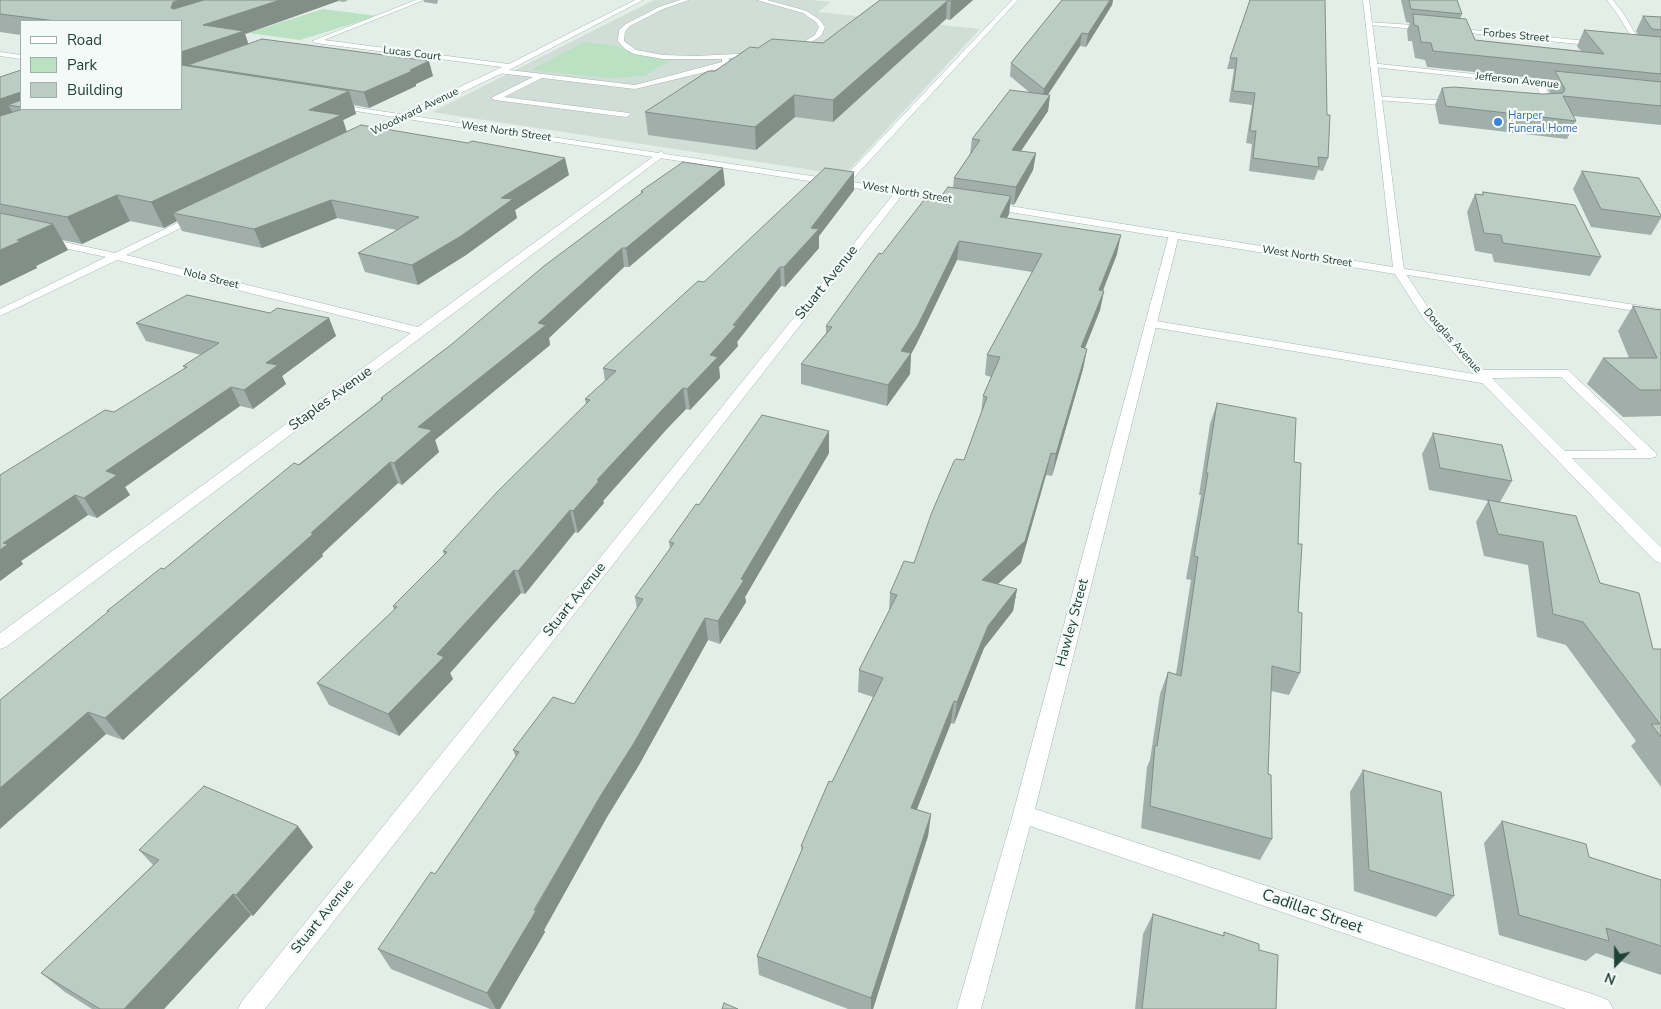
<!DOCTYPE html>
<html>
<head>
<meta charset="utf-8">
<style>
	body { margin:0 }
	#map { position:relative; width:1661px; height:1009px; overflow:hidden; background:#e3eee8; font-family:"Nunito Sans",sans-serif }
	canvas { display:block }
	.legend { position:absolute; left:20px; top:20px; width:162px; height:90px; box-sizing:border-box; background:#f4faf7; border:1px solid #9fb0aa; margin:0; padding:6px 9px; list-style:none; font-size:15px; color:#204137 }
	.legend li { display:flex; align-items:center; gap:10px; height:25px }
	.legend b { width:25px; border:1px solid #9fb0aa }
	.north { position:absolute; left:1591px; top:939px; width:50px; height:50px; -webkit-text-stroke:4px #f4faf7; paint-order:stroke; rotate:202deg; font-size:14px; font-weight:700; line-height:20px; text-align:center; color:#204137 }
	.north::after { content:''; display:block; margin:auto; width:18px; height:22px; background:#204137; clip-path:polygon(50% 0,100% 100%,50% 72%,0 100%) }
</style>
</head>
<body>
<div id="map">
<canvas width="1661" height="1009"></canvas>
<ul class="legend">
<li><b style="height:6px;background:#fff"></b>Road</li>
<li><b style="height:14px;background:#b9e1c2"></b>Park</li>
<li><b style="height:14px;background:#baccc4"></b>Building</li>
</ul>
<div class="north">N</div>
</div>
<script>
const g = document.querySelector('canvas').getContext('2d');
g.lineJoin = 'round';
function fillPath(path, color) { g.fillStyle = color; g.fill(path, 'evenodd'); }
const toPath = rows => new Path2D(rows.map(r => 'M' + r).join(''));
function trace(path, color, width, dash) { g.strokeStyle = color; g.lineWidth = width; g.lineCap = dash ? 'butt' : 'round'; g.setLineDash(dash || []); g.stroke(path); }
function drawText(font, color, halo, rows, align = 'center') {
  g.font = font + ' "Nunito Sans",sans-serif'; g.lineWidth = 4.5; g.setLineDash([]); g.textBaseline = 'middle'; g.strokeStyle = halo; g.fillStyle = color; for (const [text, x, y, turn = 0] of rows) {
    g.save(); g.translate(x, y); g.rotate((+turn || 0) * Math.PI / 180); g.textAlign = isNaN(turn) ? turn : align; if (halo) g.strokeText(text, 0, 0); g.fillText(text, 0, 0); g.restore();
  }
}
fillPath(toPath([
	[654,0,811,0,831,2,818,12,980,29,850,169,838,174,432,112]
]), '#d1ded7');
fillPath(toPath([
	[323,9,377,16,300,40,248,33],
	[585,42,617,46,640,56,671,60,644,76,611,78,531,70]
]), '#b9e1c2');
const lane = toPath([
	[680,0,689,0,663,9,630,26,625,31,624,41,636,50,663,55,696,56,757,53,760,55,759,56,729,58,728,65,722,68,635,89,542,78,504,97,629,113,630,115,626,117,495,100,491,98,533,77,498,73,497,71,501,69,635,85,722,62,722,59,663,59,634,54,625,49,618,41,619,30,626,24,659,7,680,0],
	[757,0,767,0,807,11,820,20,825,27,821,36,805,46,789,50,789,48,801,44,815,35,819,27,816,22,803,13,757,0],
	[1607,0,1613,0,1623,13,1644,48,1643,49,1639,49,1618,15,1607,0],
	[1536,81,1543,83,1555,107,1554,109,1547,110,1543,108,1546,106,1535,83,1536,81],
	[1374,96,1430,100,1456,99,1460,101,1456,103,1430,104,1377,100,1373,98,1374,96],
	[1150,320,1474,374,1480,370,1568,370,1657,454,1655,457,1650,458,1556,458,1554,455,1556,452,1561,451,1637,450,1561,377,1492,378,1493,380,1492,383,1487,384,1146,326,1144,324,1150,320]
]);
const street = toPath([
	[416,0,424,0,324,40,509,64,635,0,643,0,513,68,366,138,360,138,360,134,502,67,315,43,312,41,416,0],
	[1012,0,1018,0,847,185,841,185,841,181,1012,0],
	[1368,22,1428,26,1431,28,1428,30,1370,25,1367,23,1368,22],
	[1451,28,1598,42,1601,44,1598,46,1449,31,1449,29,1451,28],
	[1370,63,1568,84,1572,86,1568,88,1373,67,1369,65,1370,63],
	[661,151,665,154,664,156,6,647,0,649,0,633,411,333,117,260,0,316,0,309,106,257,41,243,40,241,41,239,45,238,115,253,196,214,199,215,199,219,126,255,418,327,661,151],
	[900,189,903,190,903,194,265,1009,238,1009,242,1001,897,190,900,189],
	[1174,232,1179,235,1035,809,1601,997,1609,1001,1613,1009,1566,1009,1030,826,981,1009,957,1009,1013,814,1169,235,1174,232],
	[1399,268,1661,309,1661,315,1395,273,1394,271,1395,269,1399,268]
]);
const secondary = toPath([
	[1363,0,1369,0,1404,271,1433,315,1475,361,1661,547,1661,563,1655,561,1467,367,1424,319,1395,274,991,209,986,206,991,203,1393,267,1363,0],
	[0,52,21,55,21,59,0,56,0,52],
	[333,104,958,198,963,201,958,204,336,108,333,108,333,104]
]);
trace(lane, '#a5b7af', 1);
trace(street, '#a5b7af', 1);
trace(secondary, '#a0bbb0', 1);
fillPath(lane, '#fff');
fillPath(street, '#fff');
fillPath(secondary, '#fff');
fillPath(toPath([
	[0,0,348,0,344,2,338,1,245,34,248,44,433,76,416,84,416,86,369,108,354,105,356,114,343,120,347,132,569,175,515,210,517,218,466,255,418,285,365,272,358,253,397,230,337,218,262,248,182,231,177,221,164,228,130,221,82,244,62,240,68,250,36,266,37,268,0,286,0,77,21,70,21,109,181,109,181,21,21,21,21,35,0,32],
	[424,0,438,0,437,4,424,2],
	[880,0,973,0,950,20,946,19,833,122,795,117,756,150,648,135,645,112,715,71,758,48,823,43],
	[1062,0,1113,0,1112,5,1086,47,1080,46,1048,95,1050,95,1048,111,1021,151,1036,153,1033,170,1014,205,1010,204,1009,214,1007,218,1117,254,1103,291,1104,291,1100,310,1085,348,1087,349,1083,369,1052,476,1046,475,1021,563,998,584,1017,589,1013,611,984,648,954,724,951,723,917,809,931,814,928,836,873,1009,848,1009,759,975,757,956,802,851,801,846,873,697,858,692,859,670,889,611,890,593,914,563,964,460,981,414,983,396,991,377,985,375,987,355,1032,272,957,260,916,345,911,354,910,374,887,406,801,384,801,364,826,333,826,326,882,254,953,187,954,178,970,154,972,139,1029,92,1010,76,1011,63],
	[1250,0,1328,158,1323,171,1318,170,1314,180,1249,171,1252,144,1246,143,1252,105,1229,102,1234,69,1227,69,1230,58],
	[1401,0,1457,0,1462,14,1460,19,1475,40,1581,51,1577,46,1584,30,1638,35,1636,31,1643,16,1661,17,1661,125,1573,116,1576,121,1567,139,1439,124,1435,105,1442,88,1542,94,1551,94,1547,88,1551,80,1427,67,1425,60,1415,58,1412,41,1408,41,1407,30,1410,23,1406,22],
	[1582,171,1661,215,1661,218,1651,235,1591,227,1573,189],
	[854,172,854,190,819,236,819,248,785,287,781,286,737,342,738,346,719,367,720,378,690,410,686,409,665,431,603,501,604,503,578,533,575,532,525,594,521,593,450,673,453,679,399,736,329,705,317,683,394,610,393,606,444,555,443,551,586,404,585,399,605,381,603,368,704,282],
	[725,185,629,267,624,267,549,338,550,345,435,440,439,452,402,485,398,483,322,554,323,556,123,740,106,734,21,811,108,612,107,611,164,569,381,400,381,398,452,344,641,193,641,191],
	[1483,192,1601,257,1590,276,1494,262,1492,254,1475,251,1467,212,1475,194,1482,195],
	[1633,306,1661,310,1661,416,1623,417,1587,384,1603,358,1629,358,1618,331],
	[270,313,329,318,336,336,282,376,286,384,253,409,240,406,125,487,130,495,97,518,88,515,21,561,23,564,0,581,114,412,185,368,183,366,201,355,146,341,136,323],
	[1217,403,1294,462,1298,544,1298,612,1300,673,1289,695,1271,691,1268,774,1272,839,1260,860,1141,828,1147,767,1150,760,1160,694,1168,672,1176,674,1191,580,1186,579,1201,495,1199,495,1210,424],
	[829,431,829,453,745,597,746,602,720,644,708,640,639,765,607,817,544,930,545,932,500,1009,490,1009,391,969,378,949,435,874,516,757,513,750,574,704,637,609,635,597,670,549,669,542,699,505],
	[1433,433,1512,481,1500,502,1600,583,1653,649,1661,649,1661,787,1631,746,1636,741,1566,645,1537,637,1528,565,1484,556,1476,522,1488,501,1429,490,1422,454],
	[1363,770,1454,896,1436,917,1354,891,1350,792],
	[1502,821,1589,857,1661,880,1661,975,1596,953,1586,961,1499,935,1484,843],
	[313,847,253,916,251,915,164,1009,92,1009,65,992,41,973,153,865,139,850],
	[1153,914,1223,936,1224,932,1259,950,1276,1009,1135,1009,1143,934]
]), '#a0afa9');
fillPath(toPath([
	[180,0,247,0,177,21,171,8,173,2],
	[280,0,338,0,338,1,245,34,251,51,188,65,191,72,181,76,181,52,203,25],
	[953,0,973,0,950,20,951,1],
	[1110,0,1113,0,1112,5,1086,47,1088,34],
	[947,1,946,19,833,122,833,100],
	[1082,33,1080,46,1042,103,1044,89],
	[429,61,433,76,416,84,416,86,369,108,364,92],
	[349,91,356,114,343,120,349,139,173,213,177,221,164,228,151,202,309,110],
	[21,92,21,107,8,105,17,120,0,119,0,99],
	[794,95,795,117,756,150,755,127],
	[1050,95,1048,111,1010,167,1012,150],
	[1036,153,1033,170,1014,205,1016,187],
	[565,158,569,175,515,210,517,218,466,255,418,285,412,265,501,198],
	[723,168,725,185,629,267,626,248],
	[854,172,854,190,819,236,819,248,785,287,784,267,811,228],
	[117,195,130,221,82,244,67,217],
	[1011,196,1009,214,997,235,1000,217],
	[331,200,337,218,262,248,254,229],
	[53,224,68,250,36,266,37,268,0,286,0,250,17,240],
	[1121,235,1117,254,1095,310,1099,290],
	[959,241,957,260,916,345,911,354,910,374,887,406,888,385,901,351],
	[622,248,624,267,549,338,550,345,435,440,439,452,402,485,394,463,418,427,538,323],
	[780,267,781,286,737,342,738,346,719,367,720,378,690,410,687,389,710,355],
	[1104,291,1100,310,1077,368,1081,347],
	[329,318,336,336,282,376,286,384,253,409,244,390,266,363],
	[1087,349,1083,369,1052,476,1056,454],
	[231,387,240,406,125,487,130,495,97,518,84,498,106,471],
	[683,388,686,409,665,431,603,501,604,503,578,533,573,511,597,480,662,410],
	[829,431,829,453,745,597,746,602,720,644,718,621,741,579],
	[1051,453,1046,475,1021,563,978,602,982,580],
	[390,462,398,483,322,554,323,556,123,740,105,718],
	[75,495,88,515,21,561,23,564,0,581,0,550,3,543],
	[570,510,575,532,525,594,518,571],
	[514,570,521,593,450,673,453,679,399,736,388,714,437,654],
	[1017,589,1013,611,984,648,954,724,957,702,988,626],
	[705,618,708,640,639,765,607,817,544,930,545,932,500,1009,496,1009,487,993,601,795],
	[954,701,951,723,909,829,911,808],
	[88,712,106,734,0,829,0,788],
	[931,814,928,836,873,1009,871,1009,871,998],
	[298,826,313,847,253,916,236,895],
	[233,894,251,915,164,1009,124,1009]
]), '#828f89');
const building = toPath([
	[0,0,180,0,173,2,171,8,174,9,204,0,280,0,203,25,244,31,181,52,181,21,56,21,0,14,0,0],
	[880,0,953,0,951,1,947,1,833,100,794,95,755,127,645,112,708,71,715,71,750,47,758,48,772,39,823,43,880,0],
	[1062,0,1110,0,1088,34,1082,33,1044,89,1011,63,1062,0],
	[1250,0,1325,0,1327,115,1330,115,1328,158,1318,157,1319,167,1253,158,1256,131,1250,131,1255,93,1233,91,1237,58,1230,58,1250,0],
	[1409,0,1457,0,1462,14,1411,9,1409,0],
	[1413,14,1466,19,1475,40,1604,54,1584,30,1661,37,1661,74,1433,51,1431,43,1421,42,1418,26,1414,25,1413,14],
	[1643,16,1661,17,1661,30,1652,29,1643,16],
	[262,39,429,61,410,70,412,71,364,92,188,65,262,39],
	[181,65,349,91,309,110,341,115,151,202,117,195,67,217,0,204,0,116,23,109,181,109,181,65],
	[21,70,21,92,0,99,0,77,21,70],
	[1555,71,1661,82,1661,106,1563,96,1576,121,1446,106,1442,88,1454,87,1542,94,1563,93,1565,89,1555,71],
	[1010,90,1050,95,1012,150,1036,153,1016,187,954,178,980,140,972,139,1010,90],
	[21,100,21,107,8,105,21,100],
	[361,125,468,143,472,141,565,158,501,198,513,199,461,236,412,265,358,253,419,217,331,200,254,229,173,213,361,125],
	[683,162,723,168,626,248,622,248,538,323,546,325,418,427,432,430,394,463,390,462,311,533,313,534,105,718,88,712,0,788,0,700,109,611,107,611,161,568,164,569,294,463,299,465,383,399,381,398,452,344,544,266,643,192,641,191,683,162],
	[825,168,854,172,811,228,819,229,784,267,780,267,733,325,736,326,710,355,718,357,687,389,683,388,662,410,597,480,599,481,573,511,570,510,518,571,514,570,437,654,444,657,388,714,317,683,397,607,393,606,447,552,443,551,498,491,590,400,585,399,616,371,603,368,698,281,704,282,825,168],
	[1582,171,1639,178,1661,215,1661,217,1601,209,1582,171],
	[948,187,1011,196,1000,217,1121,235,1099,290,1104,291,1081,347,1087,349,1056,454,1051,453,1025,541,982,580,1017,589,988,626,957,702,954,701,911,808,931,814,871,998,757,956,803,847,801,846,829,781,832,782,883,678,859,670,897,595,890,593,904,561,914,563,932,512,954,461,956,459,964,460,987,397,983,396,1000,357,987,355,1042,254,959,241,918,325,901,351,911,353,888,385,801,364,832,327,826,326,879,253,882,254,924,200,937,202,948,187],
	[1483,192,1575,205,1601,257,1503,243,1501,235,1484,233,1475,194,1483,195,1483,192],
	[0,213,53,224,17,240,21,241,0,250,0,213],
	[187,295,270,313,277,308,329,318,266,363,278,365,244,390,231,387,106,471,117,475,84,498,75,495,3,543,8,544,0,550,0,475,105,410,114,412,187,367,183,366,219,343,136,323,187,295],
	[1633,306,1661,310,1661,390,1640,390,1603,358,1657,358,1633,306],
	[1217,403,1296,418,1294,462,1301,463,1298,544,1302,544,1298,612,1302,613,1300,673,1272,666,1268,774,1271,775,1272,839,1150,806,1155,745,1157,746,1168,672,1181,676,1198,557,1194,556,1208,473,1206,473,1217,403],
	[762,415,829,431,741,579,744,580,718,621,705,618,634,743,601,795,534,910,536,911,487,993,378,949,431,872,435,874,519,752,513,750,553,697,574,704,643,599,635,597,674,543,669,542,696,504,699,505,762,415],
	[1433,433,1502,445,1512,481,1440,468,1433,433],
	[1488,500,1576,516,1600,583,1639,593,1653,649,1661,649,1661,737,1651,724,1660,724,1583,622,1553,614,1543,542,1498,534,1488,500],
	[1363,770,1441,792,1454,896,1369,870,1363,770],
	[204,786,298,826,236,895,233,894,124,1009,100,1009,41,973,159,860,139,850,204,786],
	[1502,821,1586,844,1589,857,1661,880,1661,946,1606,928,1609,941,1519,915,1502,821],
	[1153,914,1224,936,1224,932,1259,944,1259,950,1278,955,1276,1009,1142,1009,1153,914],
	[724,1003,738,1009,722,1009,724,1003]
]);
fillPath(building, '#baccc4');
trace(building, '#828f89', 1);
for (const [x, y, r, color] of [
	[1498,122,5,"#3f7fe0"]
]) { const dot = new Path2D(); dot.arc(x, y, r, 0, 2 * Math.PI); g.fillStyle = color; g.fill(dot); trace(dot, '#f4faf7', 2); }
drawText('11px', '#204137', '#f4faf7', [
	["Forbes Street",1516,36,5],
	["Lucas Court",412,54,7],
	["Jefferson Avenue",1517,81,6],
	["Woodward Avenue",415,112,-26],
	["West North Street",506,132,8],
	["West North Street",907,193,9],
	["West North Street",1307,257,9],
	["Nola Street",211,279,14],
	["Douglas Avenue",1452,341,49]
]);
drawText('11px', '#366cbe', '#f4faf7', [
	["Harper",1508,116],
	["Funeral Home",1508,129]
], 'left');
drawText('14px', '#204137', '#f4faf7', [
	["Stuart Avenue",827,283,-51],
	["Staples Avenue",331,399,-36],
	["Stuart Avenue",575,600,-51],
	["Hawley Street",1073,623,-75],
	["Stuart Avenue",323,917,-51]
]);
drawText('16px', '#204137', '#f4faf7', [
	["Cadillac Street",1312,912,19]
]);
</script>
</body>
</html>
